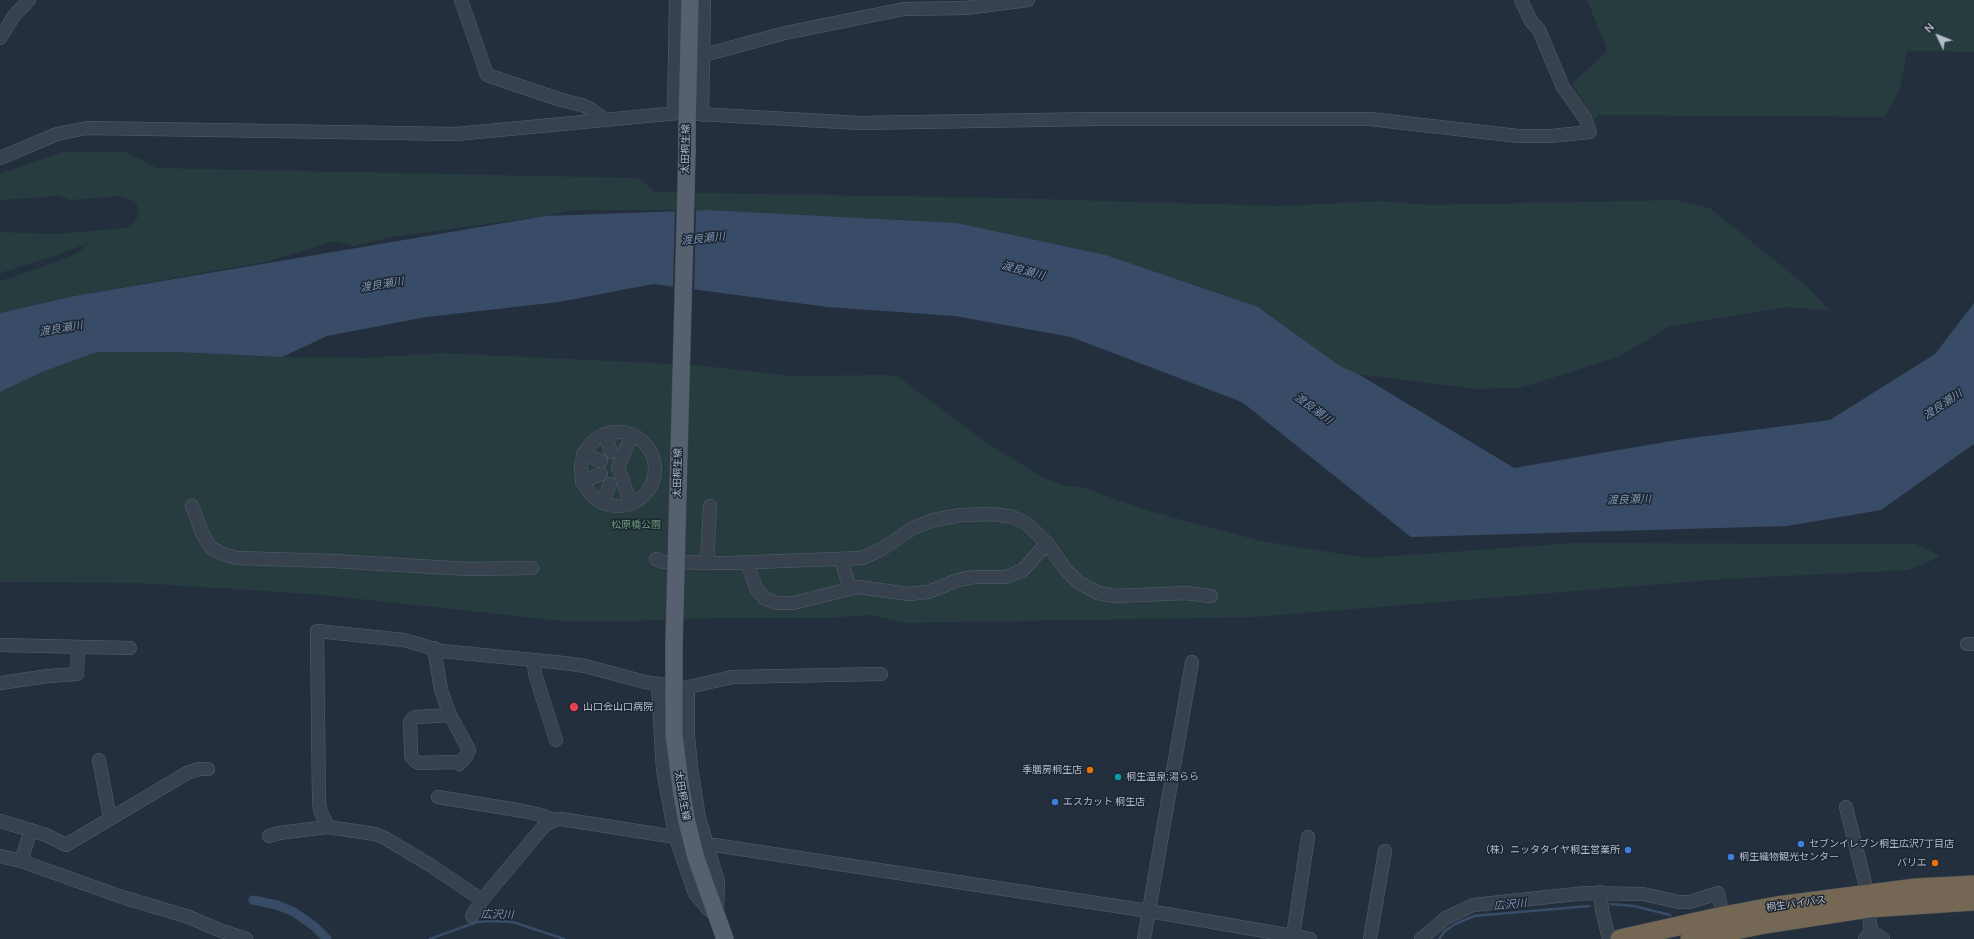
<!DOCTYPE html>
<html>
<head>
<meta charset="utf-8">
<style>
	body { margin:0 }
	#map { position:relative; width:1974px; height:939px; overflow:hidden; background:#242f3e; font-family:Manrope,sans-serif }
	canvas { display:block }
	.north { position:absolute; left:1918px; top:16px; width:40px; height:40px; -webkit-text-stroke:3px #1d2633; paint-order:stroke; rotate:313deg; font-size:11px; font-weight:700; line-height:16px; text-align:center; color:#b4bcc9 }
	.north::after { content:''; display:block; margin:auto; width:14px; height:18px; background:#b4bcc9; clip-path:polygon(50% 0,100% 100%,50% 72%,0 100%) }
</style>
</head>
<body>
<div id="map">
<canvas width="1974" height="939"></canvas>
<div class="north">N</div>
</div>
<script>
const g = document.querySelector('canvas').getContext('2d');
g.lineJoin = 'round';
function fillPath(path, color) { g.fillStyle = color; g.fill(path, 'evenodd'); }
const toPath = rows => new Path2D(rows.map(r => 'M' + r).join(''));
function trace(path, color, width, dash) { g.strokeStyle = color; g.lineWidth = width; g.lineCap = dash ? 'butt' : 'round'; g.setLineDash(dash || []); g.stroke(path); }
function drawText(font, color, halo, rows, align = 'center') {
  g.font = font + ' Manrope,"Noto Sans JP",sans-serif'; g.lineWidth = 3; g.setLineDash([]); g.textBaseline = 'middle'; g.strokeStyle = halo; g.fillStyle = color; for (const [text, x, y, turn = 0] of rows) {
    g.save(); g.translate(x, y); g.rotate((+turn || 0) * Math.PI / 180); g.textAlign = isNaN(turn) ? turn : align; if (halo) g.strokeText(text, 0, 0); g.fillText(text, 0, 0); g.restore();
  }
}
fillPath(toPath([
	[1587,0,1974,0,1974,52,1907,51,1900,89,1884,117,1598,115,1595,120,1573,86,1573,83,1604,54,1607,49],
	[63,152,126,152,157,168,639,178,655,192,1002,198,1280,206,1382,201,1427,205,1675,200,1711,209,1809,288,1829,311,1787,307,1670,326,1620,356,1521,388,1476,389,1358,374,1340,366,1258,307,1106,255,957,223,708,210,575,210,545,216,392,237,353,246,334,241,270,261,74,296,0,313,0,281,62,260,79,252,88,243,60,254,0,273,0,232,54,234,127,228,134,222,139,215,138,208,135,202,121,196,70,200,58,196,0,200,0,174],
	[97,352,176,352,282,357,364,358,442,353,696,365,791,376,888,375,897,376,990,445,1044,478,1065,486,1081,487,1149,511,1261,541,1366,558,1575,543,1915,544,1929,549,1940,557,1908,570,1723,579,1255,617,906,623,873,615,824,618,712,618,636,621,562,621,322,595,250,590,138,583,0,582,0,392,42,372]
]), '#263c3f');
fillPath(toPath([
	[708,210,957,223,1106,255,1258,307,1340,366,1358,374,1514,468,1677,440,1830,420,1935,354,1974,303,1974,444,1881,510,1787,526,1411,537,1242,402,1071,337,955,316,828,307,653,284,559,302,426,317,327,336,282,357,176,352,97,352,42,372,0,392,0,313,74,296,545,216]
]), '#394c67');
fillPath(toPath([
	[675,209,696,209,694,292,673,289]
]), '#242f3e');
trace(toPath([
	[1611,904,1634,906,1670,915],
	[430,939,477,922,493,921,513,922,564,939],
	[1439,939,1445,931,1455,924,1474,916,1589,906]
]), '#394c67', 2.5);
trace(toPath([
	[253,900,277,905,294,912,314,926,327,939]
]), '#394c67', 9);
const minor = toPath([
	[461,0,487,75,561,100,582,105,592,110,604,119],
	[0,38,14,16,29,0],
	[704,55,785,33,904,9,966,8,1028,0],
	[674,113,676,0],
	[699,114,860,123,1096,119,1370,119,1518,136,1551,136,1590,132,1585,118,1563,87,1539,30,1531,21,1521,0],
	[702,115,704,0],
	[0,158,57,134,87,128,456,134,678,113],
	'581 469a37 37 0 1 1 74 0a37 37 0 1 1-74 0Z',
	[605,434,611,452],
	[583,454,601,461],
	[582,482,601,474],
	[602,502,610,484],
	[631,504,618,467,632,435],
	[192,506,203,535,211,548,223,554,237,558,333,561,469,569,532,568],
	[656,559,663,562,730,563,862,558,882,549,913,528,933,520,961,515,993,514,1013,517,1026,523,1047,543,1066,570,1078,582,1098,593,1115,596,1185,593,1211,596],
	[841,559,850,589],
	[747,562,756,588,764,598,776,603,793,603,858,587,909,594,928,592,958,580,974,577,1006,577,1023,570,1047,543],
	[707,563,710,506],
	[1967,644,1974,644],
	[0,645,130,648],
	[434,648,441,690,450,715,469,750,467,755,459,764,455,762,419,763,415,761,411,756,411,751,410,723,412,719,416,717,450,715],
	[534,660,535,674,556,740],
	[0,683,48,676,77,674,78,647],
	[658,685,663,770,675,835,695,894,708,909,716,915],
	[688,687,688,736,691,767,699,818,718,882,717,912],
	[684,688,732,677,881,674],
	[99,760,110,818],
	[438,797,523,811,541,815,554,820],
	[1846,807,1865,883,1871,931,1865,939],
	[0,821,46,835,66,845,187,773,199,769,208,769],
	[328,827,320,810,319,802,317,631,404,640,442,651,564,663,585,666,645,682,665,685],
	[269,836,279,833,328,827,375,834,383,837,430,865,482,900],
	[706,846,714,845,1149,911,1310,939],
	[0,856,21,861,122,897,189,917,219,930,246,939],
	[21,861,31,830],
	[1600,892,1602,910,1609,939],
	[472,916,482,900,544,826,554,820,561,819,669,836,675,835],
	[1871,931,1883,939],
	[1293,936,1308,837],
	[1144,939,1192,662],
	[1370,939,1385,851],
	[1421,939,1446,918,1473,905,1586,893,1643,894,1679,902,1690,902,1718,893,1723,916]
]);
const major = toPath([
	[687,151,687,127],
	[674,643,674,735,681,789,687,822,696,858,725,939]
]);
const highway = toPath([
	[1620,939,1723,916,1777,906,1916,888,1974,885],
	[1690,939,1765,924,1868,908,1974,901]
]);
trace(minor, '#565f6c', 14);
trace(major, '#414a57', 18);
trace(highway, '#434c59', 20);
trace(minor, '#38414e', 13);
trace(major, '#56606e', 17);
trace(highway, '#746855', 19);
const majorBridge = toPath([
	[687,127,690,0],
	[674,643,687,151]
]);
trace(majorBridge, '#414a57', 18, []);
trace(majorBridge, '#56606e', 17);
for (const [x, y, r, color] of [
	[574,707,5,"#e0444e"],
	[1090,770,4,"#e8710a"],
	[1118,777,4,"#0f9aa8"],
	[1055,802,4,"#3f7fe0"],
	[1801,844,4,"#3f7fe0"],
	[1628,850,4,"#3f7fe0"],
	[1731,857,4,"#3f7fe0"],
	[1935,863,4,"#e8710a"]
]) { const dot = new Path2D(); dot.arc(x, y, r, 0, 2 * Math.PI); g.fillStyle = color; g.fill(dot); trace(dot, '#1d2633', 1.5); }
drawText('10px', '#b4bcc9', '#1d2633', [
	["太田桐生線",686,149,-89],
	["太田桐生線",678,473,-89],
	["太田桐生線",682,796,80],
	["桐生バイパス",1796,904,-8]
]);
drawText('10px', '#6b9a76', '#1d2633', [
	["松原橋公園",636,525]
]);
drawText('10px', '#b4bcc9', '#1d2633', [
	["山口会山口病院",583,707],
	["季膳房桐生店",1082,770,"right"],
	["桐生温泉;湯らら",1126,777],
	["エスカット 桐生店",1063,802],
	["セブンイレブン桐生広沢7丁目店",1809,844],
	["（株）ニッタタイヤ桐生営業所",1620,850,"right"],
	["桐生織物観光センター",1739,857],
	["バリエ",1927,863,"right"]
], 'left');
drawText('italic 11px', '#7c92b1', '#1d2633', [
	["渡良瀬川",703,239,-6],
	["渡良瀬川",1023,271,15],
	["渡良瀬川",382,285,-9],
	["渡良瀬川",61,329,-9],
	["渡良瀬川",1943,405,-34],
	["渡良瀬川",1313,409,36],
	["渡良瀬川",1629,500,-2],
	["広沢川",1510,905,-5],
	["広沢川",497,915,1]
]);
</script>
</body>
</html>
